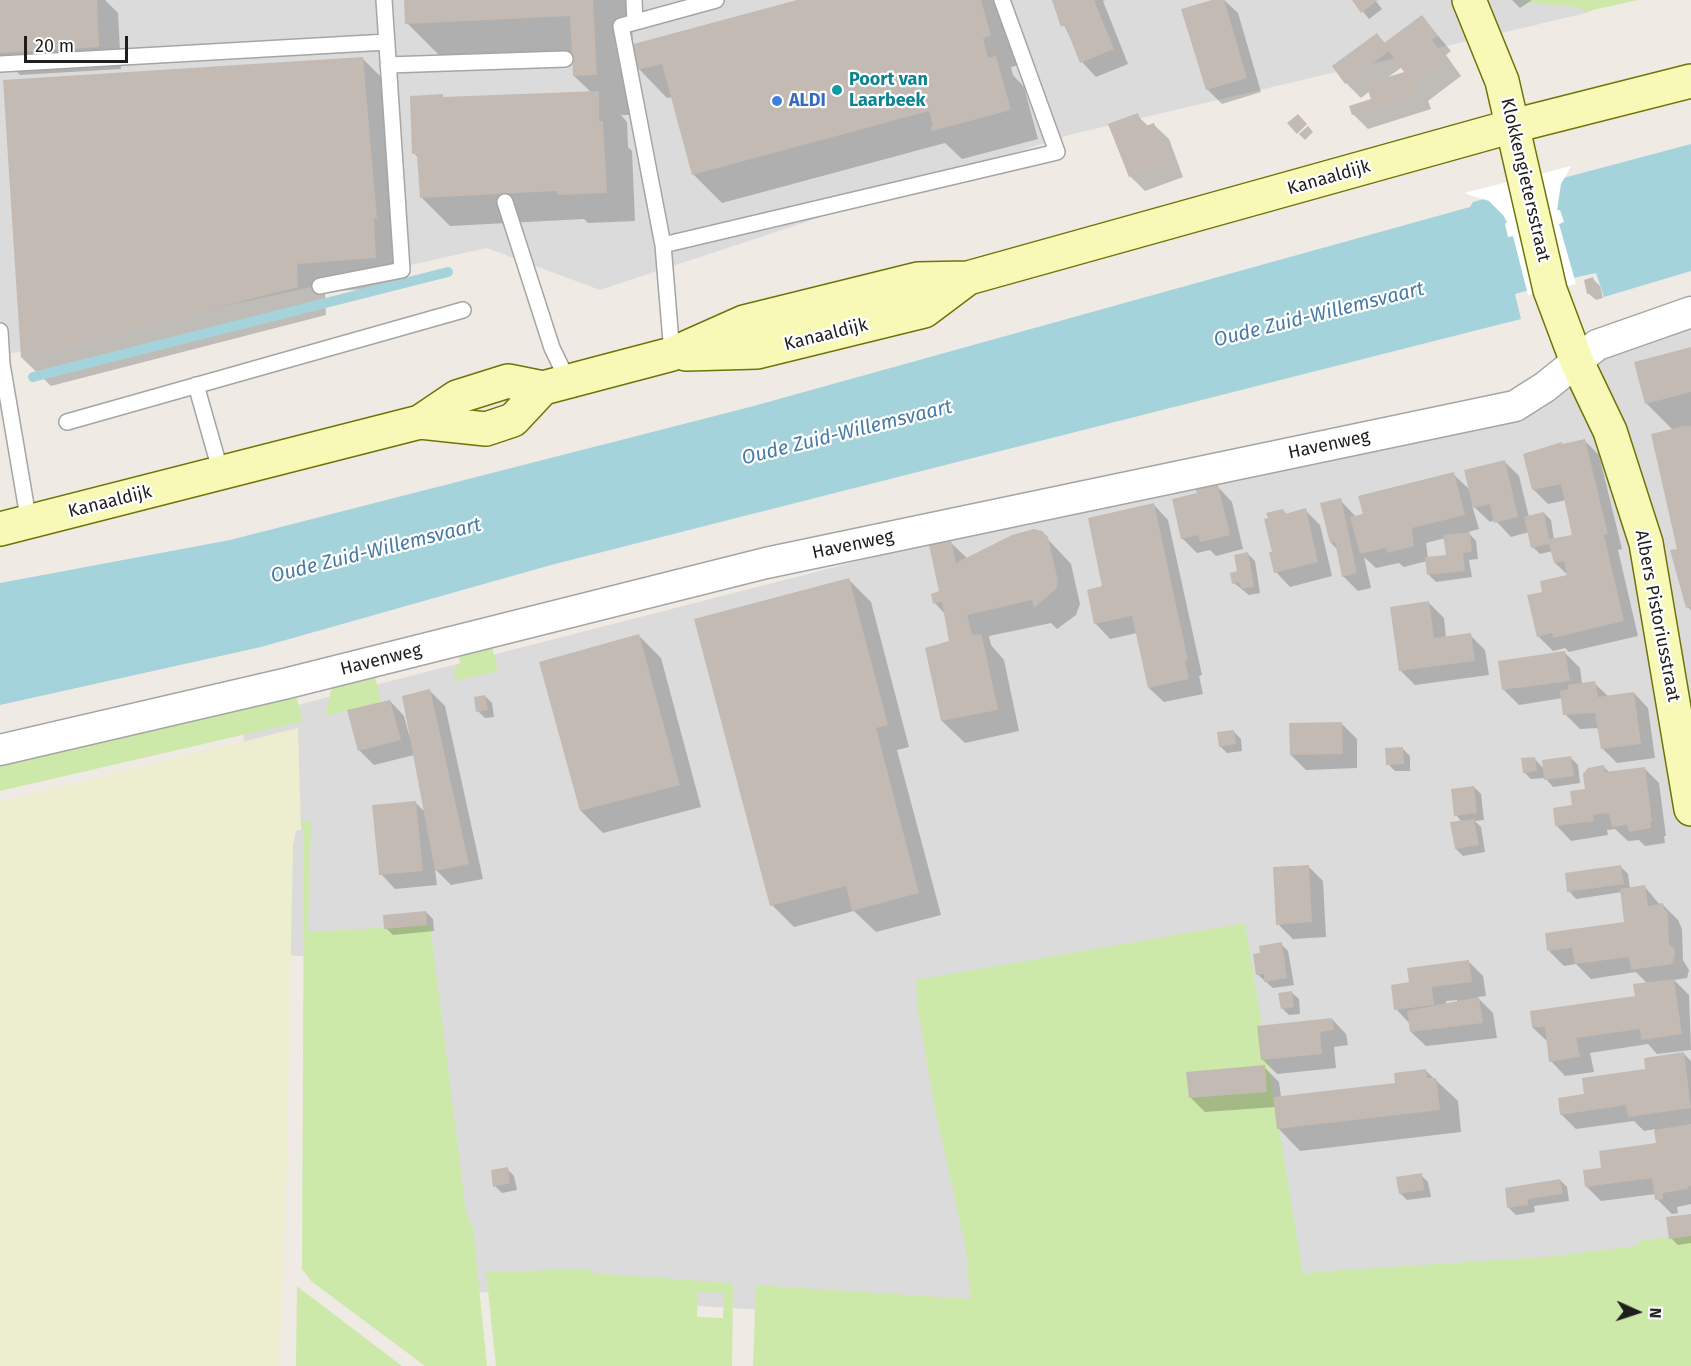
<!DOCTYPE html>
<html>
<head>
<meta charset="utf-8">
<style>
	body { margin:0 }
	#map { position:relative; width:1691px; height:1366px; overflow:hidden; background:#efeae4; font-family:"Fira Sans",sans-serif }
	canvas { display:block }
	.north { position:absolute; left:1607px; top:1282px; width:60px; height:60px; -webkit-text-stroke:4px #fff; paint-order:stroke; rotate:93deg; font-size:16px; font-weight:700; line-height:24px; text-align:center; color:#1e1e1e }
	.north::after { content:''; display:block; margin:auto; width:21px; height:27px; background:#1e1e1e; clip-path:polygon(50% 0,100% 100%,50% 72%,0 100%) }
	.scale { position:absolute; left:24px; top:36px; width:104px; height:27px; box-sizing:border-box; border:3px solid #1e1e1e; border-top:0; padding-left:8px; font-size:18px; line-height:21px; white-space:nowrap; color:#1e1e1e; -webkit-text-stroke:4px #fff; paint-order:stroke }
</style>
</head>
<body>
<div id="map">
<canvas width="1691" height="1366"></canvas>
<div class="north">N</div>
<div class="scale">20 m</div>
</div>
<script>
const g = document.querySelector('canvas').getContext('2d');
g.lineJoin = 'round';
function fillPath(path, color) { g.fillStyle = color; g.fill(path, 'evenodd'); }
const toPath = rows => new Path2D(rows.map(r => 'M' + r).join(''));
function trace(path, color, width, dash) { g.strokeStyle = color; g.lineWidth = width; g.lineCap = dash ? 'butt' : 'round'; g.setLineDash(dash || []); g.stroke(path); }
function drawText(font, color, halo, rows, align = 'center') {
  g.font = font + ' "Fira Sans",sans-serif'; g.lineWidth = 4.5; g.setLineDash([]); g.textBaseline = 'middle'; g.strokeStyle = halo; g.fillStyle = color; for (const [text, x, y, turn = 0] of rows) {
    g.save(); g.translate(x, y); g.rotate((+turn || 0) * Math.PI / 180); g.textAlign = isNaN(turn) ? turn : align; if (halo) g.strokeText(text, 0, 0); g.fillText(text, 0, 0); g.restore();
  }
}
fillPath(toPath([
	[0,0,1623,0,1582,14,1069,135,600,290,487,248,0,356],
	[1691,328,1691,1269,936,1321,448,1290,393,961,249,953,243,719,866,559,1238,471,1505,424,1541,410,1616,349]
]), '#dcdbdb');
fillPath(toPath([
	[298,728,301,830,296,831,293,845,286,1198,279,1366,0,1366,0,802]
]), '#edeecf');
fillPath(toPath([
	[1537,0,1638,0,1583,12,1580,7,1516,2],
	[492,647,498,671,455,681,454,670,460,663,459,655],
	[375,676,381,702,325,716,332,687],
	[296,696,303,721,0,791,0,763],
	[311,821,308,932,430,925,466,1212,473,1228,487,1366,425,1366,311,1281,302,1269,304,833,301,822],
	[1245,923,1303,1275,1315,1272,1544,1257,1638,1246,1640,1242,1638,1240,1691,1236,1691,1366,753,1366,756,1285,970,1299,966,1249,934,1104,918,1009,916,980],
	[588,1269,594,1273,730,1283,733,1287,732,1366,496,1366,486,1272],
	[698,1292,724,1293,723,1318,697,1317],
	[297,1287,298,1287,402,1366,296,1366]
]), '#cce9a9');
fillPath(toPath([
	[1691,144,1691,271,1604,297,1596,273,1573,278,1515,294,1521,319,551,565,261,647,0,705,0,583,230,540,750,407,1470,207,1473,202]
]), '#a4d3dc');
fillPath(toPath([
	[1571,166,1561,184,1557,210,1560,210,1564,222,1559,224,1576,284,1528,295,1513,236,1508,237,1505,224,1507,222,1503,215,1489,201,1464,193]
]), '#fff');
fillPath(toPath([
	[0,0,105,0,118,13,121,69,20,75,0,55],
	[406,0,631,0,633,46,803,0,1001,0,1019,65,1011,67,1013,75,1024,87,1038,139,962,159,945,143,722,203,693,174,672,97,667,98,639,69,635,57,637,115,621,115,627,122,628,147,632,151,635,221,588,223,584,219,450,226,421,197,419,159,414,153,442,96,446,99,592,93,574,76,573,57,447,63,407,23],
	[1052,0,1106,0,1103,1,1128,64,1096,77,1082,62],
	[1218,0,1224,0,1238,13,1261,92,1222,104,1207,89],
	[1354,0,1375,0,1382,9,1369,19],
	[1512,0,1532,0,1520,8],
	[1422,17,1451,51,1446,55,1461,76,1428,101,1431,109,1368,129,1353,114,1373,100,1370,91,1361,98,1346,83,1377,35,1386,44],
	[1402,67,1407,73,1387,78],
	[362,58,391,87,404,286,325,292,326,315,51,386,22,358],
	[1137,115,1149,127,1154,125,1169,139,1183,177,1145,191,1130,176],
	[1308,126,1313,132,1305,140,1299,134],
	[1593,279,1600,286,1603,298,1596,300,1588,293],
	[1691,349,1691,610,1688,607,1679,550,1674,431,1646,403],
	[1584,440,1599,455,1622,549,1618,550,1638,636,1569,652,1565,648,1553,651,1538,636,1544,593,1569,576,1555,563,1553,551,1540,554,1533,547,1529,532,1511,537,1495,520,1490,522,1472,505,1479,529,1468,532,1476,541,1478,559,1469,560,1472,577,1436,582,1429,575,1427,561,1404,567,1399,563,1376,568,1364,557,1371,588,1358,591,1343,576,1337,549,1331,543,1340,500,1356,517,1453,474,1471,491,1504,461,1519,476,1529,517,1544,513,1551,520,1554,540,1573,536,1566,500,1548,504,1533,489,1563,446],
	[1445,538,1447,556,1428,558,1426,543],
	[1217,486,1232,502,1243,549,1216,556,1210,550,1197,553,1182,538,1198,494],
	[1154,505,1168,520,1202,675,1199,676,1203,694,1164,702,1149,688,1137,633,1110,639,1096,624,1089,591,1104,588],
	[1283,510,1287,515,1305,510,1320,525,1332,576,1290,587,1276,572,1274,553],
	[1041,532,1071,564,1080,604,1076,615,1057,629,1051,623,989,636,991,645,1004,660,1019,731,965,743,942,721,951,642,945,614,935,603,940,592,950,542,968,559],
	[1248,554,1255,561,1260,593,1249,595,1234,583],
	[849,580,871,602,909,747,897,750,941,915,876,932,854,911,794,927,772,905],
	[1429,603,1444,618,1446,638,1470,635,1485,650,1489,675,1415,685,1400,670],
	[639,636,661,658,701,807,603,833,581,811],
	[1565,653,1580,668,1582,684,1594,683,1609,697,1634,693,1648,708,1655,758,1617,763,1602,748,1599,728,1580,729,1565,714,1563,698,1519,705,1504,690],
	[430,691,445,706,483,879,451,885,435,869,437,885,395,889,381,874,415,802,425,812,414,755,374,765,359,750,390,701,404,716,409,735,413,734],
	[485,696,492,703,494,717,485,718,478,711],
	[1342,724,1357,739,1357,768,1306,770,1291,755],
	[1234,732,1241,739,1242,751,1227,753,1220,746],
	[1403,749,1410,756,1410,771,1395,771,1388,764],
	[1534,758,1544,769,1571,758,1578,765,1580,783,1553,787,1545,778,1531,779,1524,772],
	[1604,767,1610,773,1644,768,1659,783,1666,836,1664,836,1665,843,1645,846,1639,840,1628,841,1615,829,1607,830,1608,835,1571,841,1557,826],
	[1474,787,1481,794,1484,820,1475,821,1481,827,1485,852,1463,856,1456,849,1462,822,1456,815],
	[1308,866,1323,881,1326,937,1293,939,1278,924],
	[1621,867,1628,874,1630,889,1645,887,1660,905,1663,905,1678,920,1682,929,1683,960,1689,970,1687,978,1674,980,1689,995,1691,1050,1657,1054,1648,1044,1590,1053,1594,1072,1565,1076,1551,1061,1548,1042,1533,1028,1532,1012,1637,997,1648,984,1636,972,1591,979,1576,964,1564,966,1549,951,1626,923,1622,892,1576,899,1569,891],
	[426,912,433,919,434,931,393,935,386,928],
	[1281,944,1288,951,1294,985,1273,988,1257,974],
	[1468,961,1483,976,1486,996,1477,997,1493,1013,1497,1038,1426,1046,1411,1032,1410,1024,1396,1009,1410,984],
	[1457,1000,1457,1003,1446,1005,1446,1001],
	[1291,992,1299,999,1300,1014,1289,1015,1282,1008],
	[1332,1019,1346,1034,1348,1045,1334,1047,1336,1068,1277,1074,1262,1059],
	[1684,1054,1691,1061,1691,1204,1677,1207,1678,1213,1672,1214,1657,1199,1656,1194,1601,1201,1587,1187,1603,1169,1658,1145,1655,1129,1644,1131,1634,1121,1576,1129,1561,1114,1588,1095],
	[1264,1067,1279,1082,1281,1097,1397,1084,1426,1071,1458,1101,1461,1132,1300,1151,1278,1128,1276,1107,1205,1112,1191,1098],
	[507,1169,514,1176,517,1190,502,1193,495,1186],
	[1421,1175,1428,1182,1431,1197,1407,1200,1400,1193],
	[1560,1180,1567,1187,1569,1201,1534,1206,1535,1212,1516,1215,1509,1208,1506,1189],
	[1691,1215,1691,1243,1678,1245,1671,1238]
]), '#0003');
trace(toPath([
	[33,377,448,272]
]), '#a4d3dc', 10);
fillPath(toPath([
	[0,0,97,0,99,47,0,53],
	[404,0,593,0,597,75,573,76,570,16,405,24],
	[797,0,981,0,991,36,983,38,988,58,996,56,1011,110,932,131,930,127,933,126,929,111,692,175,662,64,637,70,630,45],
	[1052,0,1094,0,1114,49,1080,63,1065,25,1061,27],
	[1212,0,1224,0,1247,78,1206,90,1181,9],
	[1352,0,1378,0,1361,13],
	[1422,15,1438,36,1432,40,1448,61,1414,85,1417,94,1352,115,1349,106,1371,99,1366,84,1404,72,1389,51,1345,84,1332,66,1377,33,1384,43],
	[363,57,377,219,374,218,376,258,297,264,298,287,21,358,3,80],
	[599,91,599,121,603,121,607,193,558,195,557,191,420,198,417,154,412,154,410,96,443,94,443,97],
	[1138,113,1143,127,1154,123,1169,162,1129,177,1108,124],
	[1298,114,1307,124,1297,134,1287,123],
	[1593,277,1597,291,1587,294,1584,280],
	[1691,347,1691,392,1645,404,1634,362],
	[1684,426,1691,426,1691,607,1686,608,1670,550,1677,549,1651,434],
	[1585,439,1608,534,1604,535,1624,621,1553,638,1552,633,1537,637,1527,595,1542,592,1540,581,1567,575,1564,561,1554,563,1549,544,1531,548,1524,517,1544,512,1549,539,1572,535,1561,484,1532,490,1523,454,1562,442,1562,444],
	[1505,460,1518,517,1494,523,1490,504,1473,508,1464,470],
	[1454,472,1465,515,1412,528,1414,546,1388,553,1386,548,1360,554,1350,517,1363,514,1358,496],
	[1209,482,1218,485,1230,535,1200,542,1198,535,1181,539,1172,499,1197,493,1196,490,1202,484],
	[1341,498,1357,573,1342,577,1335,542,1330,543,1320,503],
	[1154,503,1188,660,1185,661,1189,679,1148,688,1132,616,1094,624,1087,590,1102,586,1088,518],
	[1306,508,1318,562,1274,573,1269,552,1272,552,1264,519,1268,518,1266,513,1283,509,1285,514],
	[1034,529,1042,531,1048,537,1058,581,1057,588,1034,608,1032,600,967,615,972,635,981,634,982,636,998,710,941,721,925,648,949,641,942,602,933,604,931,594,939,591,929,545,951,540,956,563,1012,535],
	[1470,532,1472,552,1463,553,1465,571,1427,575,1425,557,1446,555,1443,535],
	[1248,552,1254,587,1241,589,1239,582,1232,584,1230,573,1237,571,1234,555],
	[849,578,888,725,876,728,919,893,852,911,846,886,770,906,694,619],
	[1429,601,1434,638,1471,633,1475,661,1399,671,1390,607],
	[639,634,680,785,580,811,539,662],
	[1565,651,1570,681,1502,690,1498,661],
	[1595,681,1598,697,1634,692,1641,744,1601,749,1595,713,1563,715,1560,691,1568,689,1568,685],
	[430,689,469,864,435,871,402,696],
	[485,695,488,710,476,712,474,697],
	[390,700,401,740,358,751,347,710],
	[1342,722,1343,754,1290,755,1289,723],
	[1234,730,1236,744,1219,747,1217,732],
	[1403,747,1404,764,1386,765,1385,748],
	[1571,756,1574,776,1544,780,1542,760],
	[1535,757,1537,771,1523,773,1521,758],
	[1604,765,1605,772,1645,767,1652,822,1650,822,1651,828,1629,832,1627,825,1612,827,1609,813,1593,815,1594,821,1555,826,1553,808,1572,805,1570,791,1585,789,1583,774,1588,768],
	[1474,786,1477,813,1454,816,1451,789],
	[416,801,423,871,379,875,372,805],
	[1474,819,1479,845,1455,849,1450,822],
	[1309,865,1312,922,1276,925,1273,867],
	[1621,865,1624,884,1567,892,1565,873],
	[1645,885,1648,906,1663,903,1664,909,1668,912,1669,945,1674,948,1675,955,1672,964,1631,970,1629,957,1575,964,1572,948,1547,951,1545,933,1624,922,1620,889],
	[426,911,427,925,384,929,383,915],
	[1282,942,1287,978,1264,982,1264,974,1256,975,1253,954,1260,953,1259,946],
	[1469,960,1472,982,1432,987,1434,1005,1394,1010,1391,985,1409,982,1407,968],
	[1674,979,1682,1034,1641,1040,1640,1029,1576,1038,1580,1057,1549,1062,1545,1027,1532,1027,1530,1011,1635,996,1633,984],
	[1292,991,1294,1007,1281,1009,1278,993],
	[1479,997,1483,1023,1410,1032,1407,1011],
	[1332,1018,1334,1030,1320,1032,1322,1054,1261,1060,1257,1026],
	[1684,1052,1691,1108,1628,1117,1626,1105,1560,1115,1558,1098,1584,1094,1582,1078,1645,1069,1644,1058],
	[1265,1065,1267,1092,1189,1098,1186,1072],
	[1426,1069,1427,1078,1436,1078,1440,1110,1277,1129,1273,1097,1395,1083,1394,1073],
	[1691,1124,1691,1186,1688,1186,1688,1189,1663,1193,1663,1199,1655,1200,1652,1178,1585,1187,1583,1170,1601,1168,1599,1151,1656,1143,1654,1130],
	[508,1167,510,1183,493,1187,491,1170],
	[1422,1173,1424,1190,1399,1194,1396,1177],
	[1560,1179,1563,1194,1528,1199,1528,1205,1507,1208,1505,1188],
	[1691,1214,1691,1236,1669,1239,1666,1217]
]), '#c3bab3');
const lane = toPath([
	[634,0,635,22],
	[0,64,387,42],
	[388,65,565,59],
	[505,202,552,348,568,381],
	[663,245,1057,152,1002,0],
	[320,286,402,270,384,0],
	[0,331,2,364,29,523],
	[672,354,663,245,621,26,716,0],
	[196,385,221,473],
	[67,422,463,310]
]);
const street = toPath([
	[0,750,288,683,766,563,1515,406,1545,387,1597,345,1691,312]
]);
const secondary = toPath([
	[1469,0,1502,81,1550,290,1577,362,1610,431,1646,543,1691,809],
	[686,354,757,352,924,311,968,278],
	[420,422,486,429,513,420,543,388],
	[0,529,420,422,457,397,508,381,543,388,672,354,744,322,918,279,968,278,1513,126,1691,81]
]);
trace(lane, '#a5a5a5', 18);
trace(street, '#a5a5a5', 33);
trace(secondary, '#6e7405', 36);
trace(lane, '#fff', 15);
trace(street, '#fff', 30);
trace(secondary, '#f9f9b7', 33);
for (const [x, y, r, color] of [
	[837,90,6,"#0f9aa8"],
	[777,101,6,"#3f7fe0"]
]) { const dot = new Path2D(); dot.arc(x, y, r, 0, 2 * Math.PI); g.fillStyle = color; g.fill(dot); trace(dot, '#fff', 2); }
drawText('bold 18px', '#0d838f', '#fff', [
	["Poort van",849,80],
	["Laarbeek",849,101]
], 'left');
drawText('bold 18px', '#366cbe', '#fff', [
	["ALDI",789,101]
], 'left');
drawText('18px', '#1e1e1e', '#fff', [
	["Kanaaldijk",1329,178,-16],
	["Klokkengietersstraat",1525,180,77],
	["Kanaaldijk",826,335,-14],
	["Havenweg",1329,445,-12],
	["Kanaaldijk",110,502,-14],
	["Havenweg",853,545,-12],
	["Albers Pistoriusstraat",1657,616,79],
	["Havenweg",381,660,-14]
]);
drawText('italic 20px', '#477ba5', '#fff', [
	["Oude Zuid-Willemsvaart",1319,315,-14],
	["Oude Zuid-Willemsvaart",847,433,-14],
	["Oude Zuid-Willemsvaart",376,551,-14]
]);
</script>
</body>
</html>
